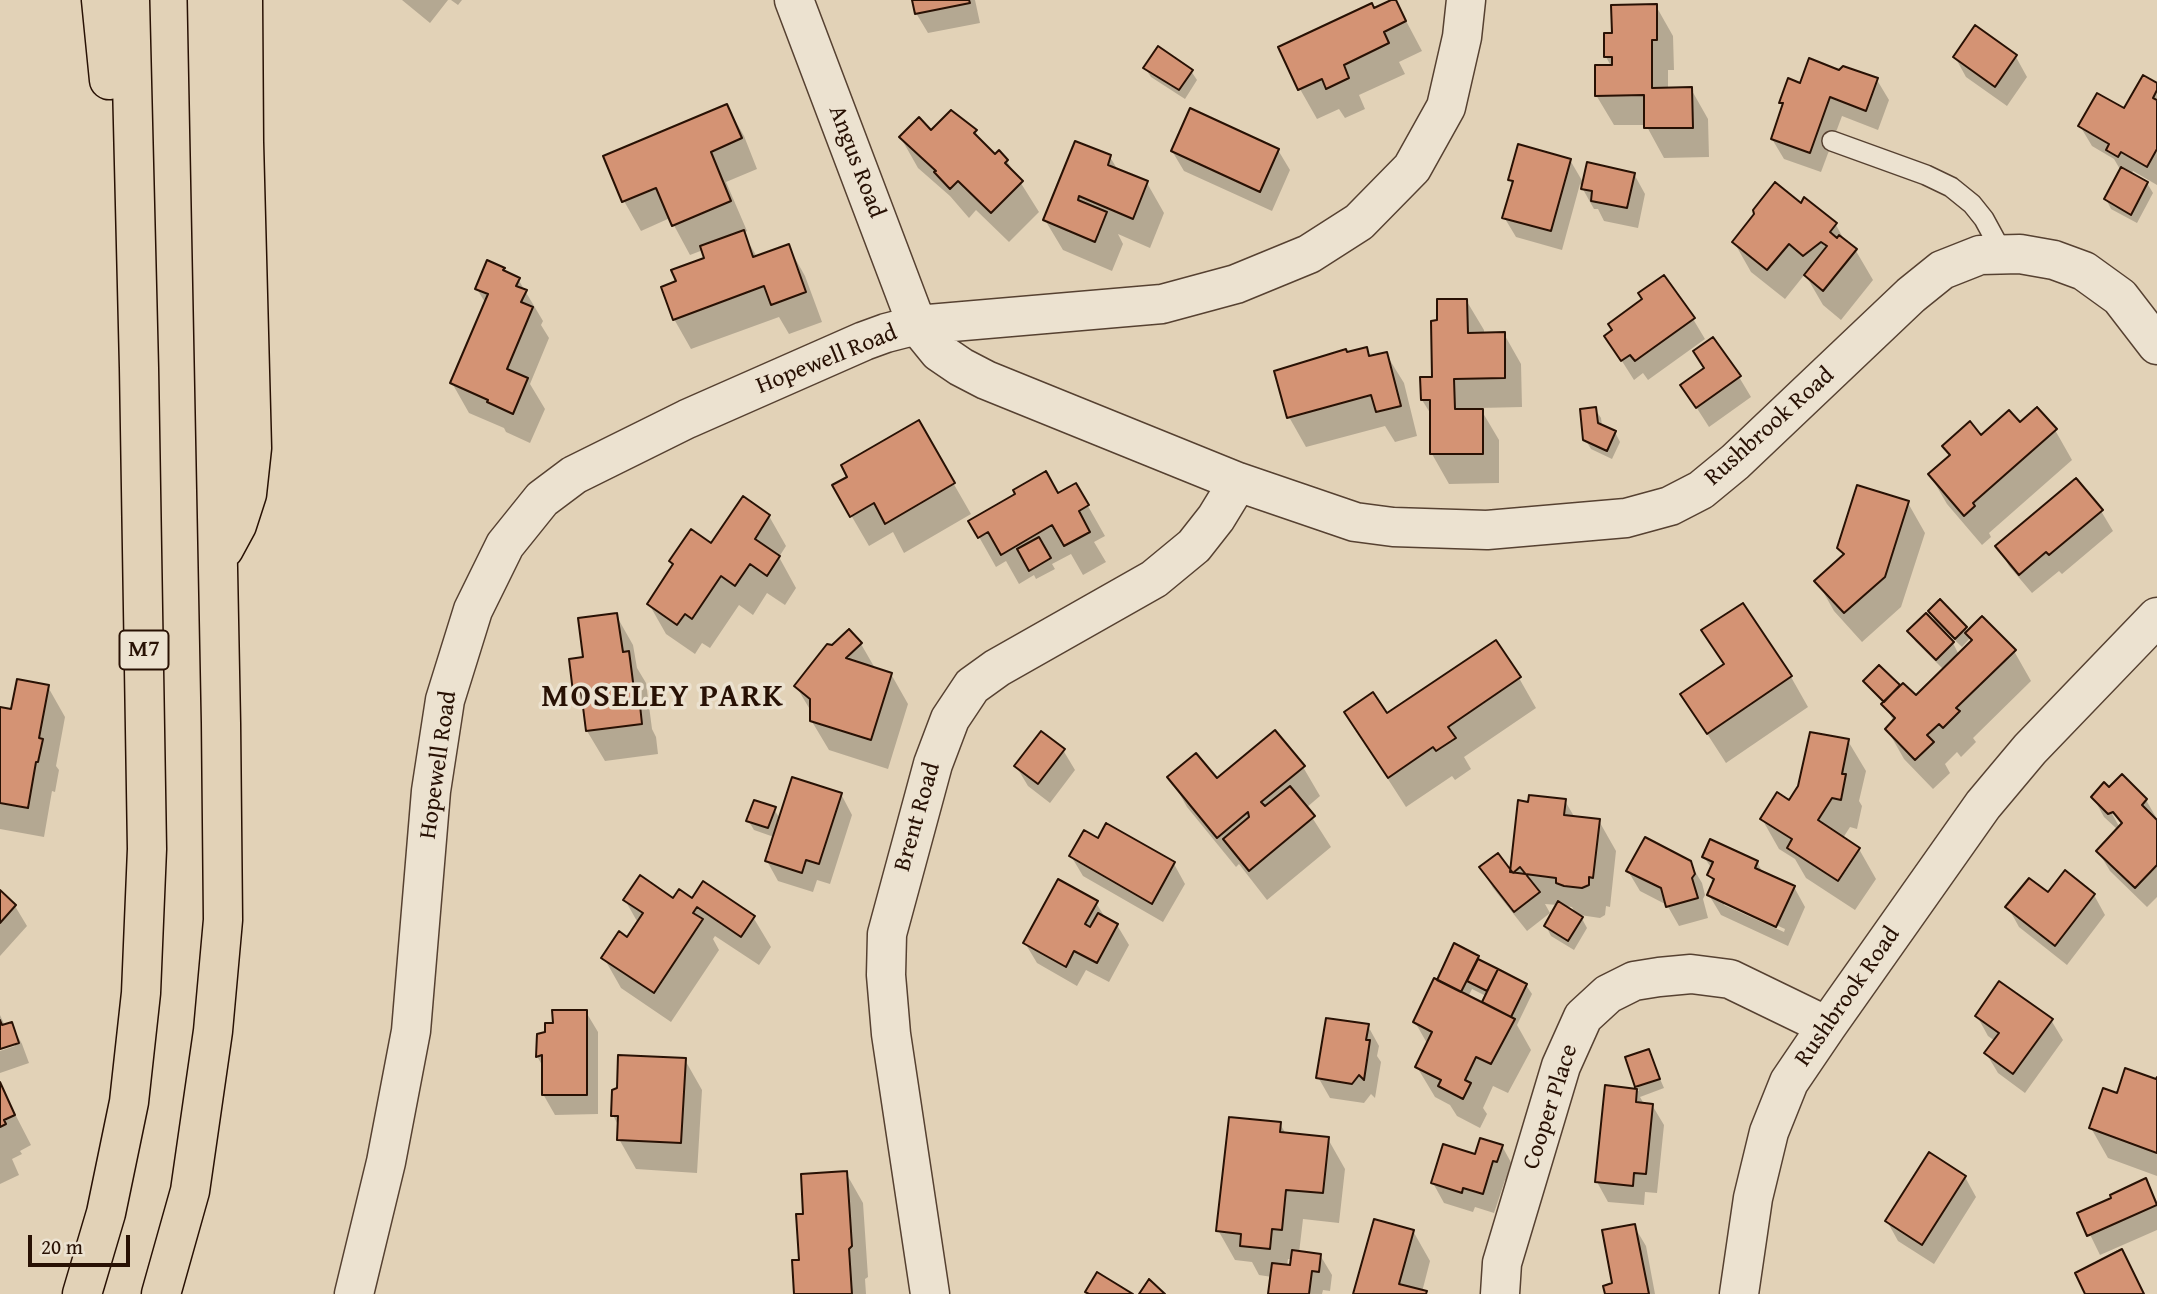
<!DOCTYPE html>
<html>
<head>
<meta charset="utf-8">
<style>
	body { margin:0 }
	#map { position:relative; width:2157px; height:1294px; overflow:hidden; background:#e2d2b7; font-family:"Gentium Book Plus",serif }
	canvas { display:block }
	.scale { position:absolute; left:28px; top:1235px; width:102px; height:32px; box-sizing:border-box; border:4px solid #281104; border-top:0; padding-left:9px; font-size:21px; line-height:24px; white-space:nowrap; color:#281104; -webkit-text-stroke:5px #ece2d0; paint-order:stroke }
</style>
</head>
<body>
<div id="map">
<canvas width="2157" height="1294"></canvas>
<div class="scale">20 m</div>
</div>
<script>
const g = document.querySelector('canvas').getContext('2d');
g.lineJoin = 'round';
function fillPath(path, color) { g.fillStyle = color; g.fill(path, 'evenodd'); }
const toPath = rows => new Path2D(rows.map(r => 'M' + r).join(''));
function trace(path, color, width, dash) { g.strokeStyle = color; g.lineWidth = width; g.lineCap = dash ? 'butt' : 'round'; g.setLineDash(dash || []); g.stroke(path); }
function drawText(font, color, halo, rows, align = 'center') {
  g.font = font + ' "Gentium Book Plus",serif'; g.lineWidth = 7; g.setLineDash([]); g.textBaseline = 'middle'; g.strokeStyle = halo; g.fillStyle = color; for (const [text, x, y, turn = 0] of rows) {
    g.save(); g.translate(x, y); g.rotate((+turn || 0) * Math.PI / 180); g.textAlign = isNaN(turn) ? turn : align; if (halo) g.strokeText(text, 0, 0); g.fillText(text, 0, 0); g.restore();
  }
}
fillPath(toPath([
	[402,0,448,0,430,23],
	[451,0,462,0,458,5],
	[914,0,975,0,980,23,928,33,916,13],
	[1395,0,1422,51,1399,62,1405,74,1359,95,1365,109,1345,118,1339,109,1317,119,1300,89,1280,48],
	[1656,6,1673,36,1674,70,1668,70,1668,89,1691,89,1708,119,1709,157,1664,158,1646,125,1614,125,1596,95,1611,66,1606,57],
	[1955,57,2016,57,2027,77,2007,106,1966,77],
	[1145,68,1191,71,1197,80,1185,99,1151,77],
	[1839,72,1877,80,1889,100,1878,130,1842,116,1821,172,1784,159,1772,139,1783,108,1781,103,1789,80,1801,85],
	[2157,85,2157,185,2133,171,2131,174,2147,183,2153,193,2137,223,2111,209,2106,199,2121,171,2114,159,2092,146,2080,126,2124,111],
	[727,106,744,136,757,169,726,182,747,231,743,233,757,257,788,246,805,276,822,322,789,334,779,317,691,349,674,319,678,282,706,259,703,250,690,255,670,218,641,231,624,201],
	[975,131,982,143,995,156,1007,161,1039,212,1009,242,976,210,969,218,950,196,918,168,901,138,931,133],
	[1278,150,1290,170,1272,211,1184,171,1172,151],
	[1110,157,1119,172,1147,183,1164,213,1150,248,1118,234,1123,244,1112,271,1063,250,1045,220],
	[1570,160,1584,184,1634,174,1645,194,1638,228,1604,221,1598,209,1594,209,1580,184,1562,250,1516,237,1504,217,1513,186,1510,180],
	[1801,205,1836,225,1846,243,1856,251,1873,280,1841,320,1823,305,1805,274,1785,299,1751,272,1734,242],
	[503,269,506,273,518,279,543,321,541,325,549,338,530,384,545,409,530,443,506,432,504,428,469,413,452,383,486,304,477,289],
	[1466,300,1484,330,1484,334,1504,334,1521,364,1522,407,1480,408,1499,440,1499,483,1449,484,1432,454,1432,416,1422,400,1434,379],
	[1693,319,1705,339,1648,380,1643,373,1634,380,1606,336],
	[1366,349,1371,358,1386,354,1404,383,1417,436,1395,442,1385,426,1306,447,1289,417,1347,354],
	[1739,377,1751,397,1709,427,1682,385],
	[1595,409,1601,418,1602,426,1615,432,1620,442,1612,459,1591,449,1585,439],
	[918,422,971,514,904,553,893,532,869,546,834,486,849,477],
	[2020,425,2055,430,2072,460,1989,533,1991,537,1982,545,1947,504,1930,475,1950,457,1944,446],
	[1076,485,1105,536,1094,542,1106,562,1083,575,1071,554,1052,564,1055,569,1036,579,1034,575,1019,584,1006,561,996,567,970,521,1058,495],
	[1908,503,1925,533,1901,607,1862,642,1834,611,1817,581,1844,557,1839,548],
	[2101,511,2113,531,2062,574,2059,571,2032,593,2009,566,1998,546],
	[769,516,786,546,779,557,796,588,785,605,767,593,753,615,739,605,710,648,702,643,695,654,666,634,649,604,674,567,671,561,712,545],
	[1742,605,1791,677,1808,707,1726,763,1682,695,1725,666,1704,631],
	[1930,611,1965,628,1968,632,2014,651,2031,681,1973,738,1976,742,1961,757,1957,752,1945,764,1950,773,1933,789,1904,759,1887,729,1894,722,1884,704,1871,690,1865,681,1899,686,1916,698,1944,670,1915,641,1910,631,1953,643,1959,655,1972,642,1970,638,1962,647,1935,621],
	[616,615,633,645,637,668,646,683,652,729,656,737,658,754,605,761,587,731,585,709,574,692,585,658],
	[861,644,876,670,891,674,908,704,888,769,829,750,811,720,812,713,796,686],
	[1519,678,1536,708,1464,757,1471,769,1455,780,1452,776,1406,807,1364,742,1346,713,1387,716],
	[48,687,65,717,56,766,59,770,55,792,52,791,44,837,0,829,0,709,12,711],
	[1848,741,1866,771,1859,801,1862,806,1857,829,1850,827,1843,838,1859,849,1876,879,1855,910,1806,878,1795,859,1779,849,1762,819,1790,802],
	[1063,750,1075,770,1050,803,1028,786,1016,766],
	[1303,767,1320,796,1306,808,1331,847,1267,900,1239,864,1236,867,1187,807,1170,777,1216,780],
	[2122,776,2146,800,2157,819,2157,897,2147,907,2110,871,2098,851,2118,830,2104,817,2093,797,2109,789],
	[2110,803,2123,825,2120,828,2107,805],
	[841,794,852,815,830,884,817,880,813,892,778,881,767,861,774,837,754,830,748,820,774,809,780,819],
	[1565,801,1575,818,1599,821,1616,851,1610,907,1606,906,1605,915,1600,918,1580,915,1587,928,1574,950,1551,936,1546,926,1558,905,1545,904,1550,913,1527,931,1493,888,1481,868,1511,873],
	[1562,906,1572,907,1576,915],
	[1098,840,1174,864,1185,884,1163,922,1083,876,1071,856],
	[1704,857,1757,862,1763,873,1794,887,1805,907,1788,946,1721,915,1709,895,1714,884,1709,875,1712,869],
	[1724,901,1785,929,1784,932,1724,905],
	[1690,863,1702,883,1705,895,1703,899,1708,918,1679,926,1667,905,1640,891,1628,871],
	[0,892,15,906,27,926,0,956],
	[2048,895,2094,895,2105,915,2067,965,2019,927,2008,907],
	[625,900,692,900,753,917,771,947,759,965,715,936,713,939,719,950,671,1022,621,988,604,958,627,939,638,923],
	[1096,903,1106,919,1117,925,1129,945,1109,982,1086,970,1077,986,1037,963,1025,943],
	[1478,957,1481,962,1526,985,1532,994,1517,1025,1531,1050,1508,1093,1493,1086,1483,1108,1487,1114,1480,1128,1457,1116,1450,1105,1435,1097,1417,1067,1428,1045,1415,1022,1441,984],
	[1472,989,1486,996,1484,1002,1486,1006,1468,997],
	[586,1012,598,1032,598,1114,555,1115,543,1094,543,1067,537,1056,547,1033,555,1025],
	[0,1015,5,1026,11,1024,22,1044,29,1063,0,1073,0,1051,15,1046,15,1042,0,1047],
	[1977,1016,2051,1020,2063,1040,2025,1093,1998,1073,1986,1053,1995,1041,1988,1036],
	[1368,1026,1379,1046,1377,1056,1381,1062,1375,1098,1371,1094,1364,1103,1330,1098,1318,1077],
	[1648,1051,1664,1088,1640,1097,1644,1104,1652,1105,1664,1125,1657,1193,1645,1192,1644,1205,1608,1202,1597,1182,1607,1087,1639,1091,1627,1058],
	[685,1060,702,1090,697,1173,636,1169,619,1139,619,1127,613,1115],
	[2157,1080,2157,1176,2108,1158,2091,1128,2118,1095],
	[0,1085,31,1145,20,1151,22,1154,12,1159,19,1175,0,1184],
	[1280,1124,1286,1134,1328,1139,1345,1169,1339,1223,1303,1219,1299,1253,1320,1255,1332,1275,1330,1291,1323,1290,1322,1294,1270,1294,1272,1277,1259,1275,1252,1262,1235,1260,1218,1230],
	[1288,1259,1292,1259,1291,1267,1287,1266],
	[1502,1146,1513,1166,1509,1181,1505,1180,1494,1213,1475,1207,1473,1212,1444,1203,1433,1183,1476,1156],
	[846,1173,863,1203,868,1277,865,1279,866,1294,796,1294,805,1215],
	[1965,1177,1976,1197,1934,1264,1898,1241,1887,1221],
	[2145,1181,2157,1201,2157,1230,2100,1255,2080,1214],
	[1634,1226,1646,1246,1655,1294,1607,1294,1614,1285],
	[1413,1231,1430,1261,1422,1292,1426,1294,1355,1294]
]), '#0003');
const building = toPath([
	[912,0,969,0,970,3,915,14,912,0],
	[1391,0,1396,0,1406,21,1384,32,1389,43,1344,65,1349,78,1326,89,1322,79,1298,90,1278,47,1372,3,1374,8,1391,0],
	[1657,4,1657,40,1652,40,1652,88,1692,87,1693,128,1644,128,1644,95,1595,96,1595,65,1612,65,1612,57,1604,57,1604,33,1612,33,1611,5,1657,4],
	[1975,25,2017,55,1995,87,1953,57,1975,25],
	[1158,46,1193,70,1179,90,1143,68,1158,46],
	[1809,58,1839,70,1843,66,1878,78,1866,111,1830,97,1810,153,1771,139,1783,103,1779,103,1788,78,1800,83,1809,58],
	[2143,75,2157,83,2157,90,2153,98,2157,100,2157,149,2147,167,2121,152,2118,157,2106,150,2109,144,2078,126,2097,93,2124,108,2143,75],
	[727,104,742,138,711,152,731,201,672,226,656,188,622,202,603,156,727,104],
	[1190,108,1279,149,1260,192,1171,151,1190,108],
	[951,110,977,130,974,133,995,154,999,150,1008,160,1005,163,1023,181,991,213,958,181,950,189,934,172,936,171,899,137,919,117,931,130,951,110],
	[1075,141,1111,155,1108,165,1148,181,1133,219,1079,196,1078,200,1107,212,1095,242,1043,220,1075,141],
	[1518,144,1571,159,1551,231,1502,218,1513,181,1508,180,1518,144],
	[1587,162,1635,173,1627,208,1591,201,1592,191,1581,189,1587,162],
	[2121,167,2148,182,2131,215,2104,199,2121,167],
	[1775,182,1801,203,1804,197,1837,223,1830,232,1837,238,1839,235,1857,249,1823,291,1804,275,1827,246,1821,242,1803,256,1789,244,1767,270,1732,242,1754,214,1753,210,1775,182],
	[744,230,753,257,789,244,806,292,771,305,764,286,673,320,661,287,676,281,671,270,704,258,700,246,744,230],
	[487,260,505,268,503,270,520,278,516,286,527,290,521,302,533,307,507,369,528,378,513,414,487,402,488,400,450,383,488,294,475,289,487,260],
	[1664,275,1695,318,1635,361,1630,355,1621,361,1604,336,1612,330,1608,324,1642,299,1638,293,1664,275],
	[1437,299,1467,299,1468,333,1505,332,1505,378,1454,379,1455,409,1483,409,1483,454,1430,454,1430,400,1421,400,1420,377,1432,377,1431,321,1437,320,1437,299],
	[1713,337,1741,376,1696,408,1680,385,1704,368,1693,351,1713,337],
	[1367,347,1369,356,1387,352,1401,406,1376,412,1371,395,1287,418,1274,371,1346,349,1347,352,1367,347],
	[1596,407,1598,423,1616,431,1607,451,1583,440,1580,409,1596,407],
	[2037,407,2057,429,1973,503,1975,506,1964,516,1928,474,1950,455,1942,446,1970,421,1981,435,2009,410,2020,422,2037,407],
	[919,420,955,483,885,524,874,503,850,517,832,485,847,477,841,465,919,420],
	[1046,471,1058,493,1076,483,1089,505,1079,511,1090,532,1064,546,1052,525,1001,555,988,532,978,538,968,521,1015,494,1013,490,1046,471],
	[2076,478,2103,510,2049,555,2046,552,2019,575,1995,546,2076,478],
	[1857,485,1909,501,1885,577,1844,613,1814,581,1844,554,1837,548,1857,485],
	[743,496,770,515,755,539,780,556,767,576,750,564,735,586,721,576,692,619,685,614,677,625,647,604,673,564,669,561,691,529,711,543,743,496],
	[1039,537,1051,558,1029,571,1017,549,1039,537],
	[1940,599,1967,627,1955,639,1928,611,1940,599],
	[1743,603,1792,676,1707,734,1680,694,1724,664,1701,630,1743,603],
	[617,613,623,652,629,651,636,705,640,705,642,724,586,731,581,691,573,692,569,659,583,657,578,618,617,613],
	[1926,613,1954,642,1936,660,1907,631,1926,613],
	[1982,616,2016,650,1956,708,1960,711,1943,728,1939,724,1927,735,1934,742,1915,760,1885,729,1895,718,1881,704,1903,683,1916,695,1972,640,1965,633,1982,616],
	[849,629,862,643,846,658,892,673,871,740,810,721,810,699,794,686,827,644,832,645,849,629],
	[1496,640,1521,677,1448,727,1456,738,1436,751,1433,747,1388,778,1344,712,1373,692,1387,713,1496,640],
	[1879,665,1900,685,1884,702,1863,681,1879,665],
	[17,679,49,685,39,738,43,739,38,762,36,762,28,808,0,803,0,707,11,709,17,679],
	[1275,730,1305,766,1261,802,1265,806,1290,786,1315,816,1249,871,1223,839,1249,817,1248,812,1217,838,1167,777,1196,753,1217,778,1275,730],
	[1041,731,1065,749,1038,784,1014,766,1041,731],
	[1810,732,1849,739,1842,774,1846,774,1841,800,1832,798,1818,820,1860,848,1838,881,1787,848,1792,839,1760,819,1777,792,1789,800,1798,786,1810,732],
	[2122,774,2147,799,2142,805,2157,820,2157,865,2135,888,2096,851,2122,823,2113,812,2108,814,2091,797,2104,782,2109,787,2122,774],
	[792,777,842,793,819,864,806,860,802,873,765,861,792,777],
	[1529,795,1566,799,1564,815,1600,819,1593,878,1589,877,1589,885,1582,888,1564,886,1556,883,1556,878,1510,872,1518,800,1528,802,1529,795],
	[754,800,776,807,768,828,746,821,754,800],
	[1106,823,1175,862,1152,904,1069,856,1084,830,1098,838,1106,823],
	[1645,837,1691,861,1695,874,1692,878,1698,898,1666,907,1661,888,1626,871,1645,837],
	[1710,839,1758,861,1755,868,1795,886,1776,927,1707,895,1714,879,1707,875,1713,862,1702,857,1710,839],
	[1498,853,1513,873,1520,867,1540,892,1514,912,1479,867,1498,853],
	[2065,870,2095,894,2055,946,2005,907,2029,878,2048,892,2065,870],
	[640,875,673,898,679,889,692,898,703,881,755,916,741,937,697,907,693,913,703,919,654,993,601,958,619,931,627,937,643,913,623,900,640,875],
	[1058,879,1098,901,1085,924,1090,927,1098,913,1118,924,1097,963,1074,951,1066,967,1023,943,1058,879],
	[0,890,16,905,0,923,0,890],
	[1558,901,1583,917,1568,941,1544,926,1558,901],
	[1454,943,1479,956,1461,992,1437,980,1454,943],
	[1478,959,1498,969,1487,991,1467,981,1478,959],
	[1498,969,1527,984,1511,1017,1482,1002,1498,969],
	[1434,978,1515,1019,1491,1064,1476,1057,1465,1080,1471,1083,1463,1099,1438,1086,1441,1080,1415,1067,1432,1032,1413,1022,1434,978],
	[1999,981,2053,1019,2013,1074,1984,1053,1999,1033,1975,1016,1999,981],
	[552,1010,587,1010,587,1095,542,1095,542,1055,536,1057,537,1034,545,1032,545,1023,553,1023,552,1010],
	[1326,1018,1369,1024,1366,1040,1370,1040,1364,1080,1359,1075,1352,1084,1316,1078,1326,1018],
	[0,1020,2,1025,12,1022,19,1043,0,1049,0,1020],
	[1649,1049,1660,1079,1635,1087,1625,1057,1649,1049],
	[618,1055,686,1058,681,1143,617,1140,618,1116,611,1116,612,1090,617,1088,618,1055],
	[2125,1068,2156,1079,2157,1077,2157,1153,2089,1128,2103,1088,2117,1093,2125,1068],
	[0,1082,15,1115,4,1120,6,1124,0,1127,0,1082],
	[1605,1085,1637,1089,1636,1102,1653,1104,1646,1174,1634,1173,1633,1186,1595,1182,1605,1085],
	[1229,1117,1281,1122,1280,1132,1329,1137,1323,1193,1286,1190,1282,1230,1272,1229,1270,1249,1240,1246,1241,1234,1216,1231,1229,1117],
	[1480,1138,1503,1145,1497,1162,1493,1161,1483,1194,1463,1188,1462,1193,1431,1183,1443,1144,1475,1154,1480,1138],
	[1929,1152,1966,1176,1922,1245,1885,1221,1929,1152],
	[847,1171,852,1246,849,1249,852,1294,794,1294,792,1260,799,1260,796,1214,803,1214,801,1174,847,1171],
	[2146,1178,2157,1205,2087,1236,2077,1213,2111,1198,2110,1195,2146,1178],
	[1374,1219,1414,1230,1399,1284,1427,1291,1426,1294,1353,1294,1374,1219],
	[1635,1224,1649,1294,1605,1294,1603,1286,1612,1283,1602,1230,1635,1224],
	[2122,1249,2144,1294,2085,1294,2075,1273,2122,1249],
	[1292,1250,1321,1254,1319,1272,1312,1271,1309,1294,1268,1294,1272,1263,1290,1265,1292,1250],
	[1097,1272,1133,1294,1089,1294,1085,1292,1097,1272],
	[1149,1279,1165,1294,1139,1294,1149,1279]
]);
fillPath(building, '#d49374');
trace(building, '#281104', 2);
const service = toPath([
	[1832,141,1926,175,1951,187,1972,204,1984,219,2003,254]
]);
const minor = toPath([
	[794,0,917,325,939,352,961,367,986,380,1238,482,1355,522,1393,527,1487,530,1626,518,1670,506,1701,490,1735,462,1911,295,1942,270,1980,255,2020,254,2054,260,2084,271,2120,297,2157,345],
	[354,1294,386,1162,411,1031,431,791,445,700,473,610,505,545,542,499,574,475,687,419,864,341,886,333,917,325,1162,304,1236,284,1309,254,1359,222,1412,168,1446,107,1462,37,1466,0],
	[930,1294,891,1034,886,975,887,934,933,764,950,719,972,686,997,668,1154,579,1194,546,1216,518,1238,482],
	[1500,1294,1502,1263,1561,1066,1583,1017,1608,994,1634,981,1659,977,1691,974,1730,979,1827,1026],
	[1739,1294,1753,1198,1769,1132,1789,1082,1827,1026,1983,805,2030,749,2157,617]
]);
const motorway = toPath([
	[101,0,109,80],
	[224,549,237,525,247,494,252,448,244,142,243,0],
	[82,1294,106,1213,129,1102,141,993,147,849,139,368,130,0],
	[161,1294,190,1191,213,1031,223,920,221,723,207,0]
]);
trace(service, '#564131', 22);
trace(minor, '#564131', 41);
trace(motorway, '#281104', 41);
trace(service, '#ece2d0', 19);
trace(minor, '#ece2d0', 38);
trace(motorway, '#e2d2b7', 38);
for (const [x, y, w] of [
	[144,650,49]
]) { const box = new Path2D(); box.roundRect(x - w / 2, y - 19.5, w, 39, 5); g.fillStyle = '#ece2d0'; g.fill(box); trace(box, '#281104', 2); }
drawText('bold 23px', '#281104', null, [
	["M7",144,650]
]);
drawText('24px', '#281104', '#ece2d0', [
	["Angus Road",856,162,69],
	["Hopewell Road",827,360,-22],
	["Rushbrook Road",1770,427,-42],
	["Hopewell Road",439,765,-82],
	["Brent Road",918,817,-74],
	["Rushbrook Road",1848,997,-55],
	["Cooper Place",1551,1107,-72]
]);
g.letterSpacing = '2px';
drawText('bold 32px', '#281104', '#ece2d0', [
	["MOSELEY PARK",663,698]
]);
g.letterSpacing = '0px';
</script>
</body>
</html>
